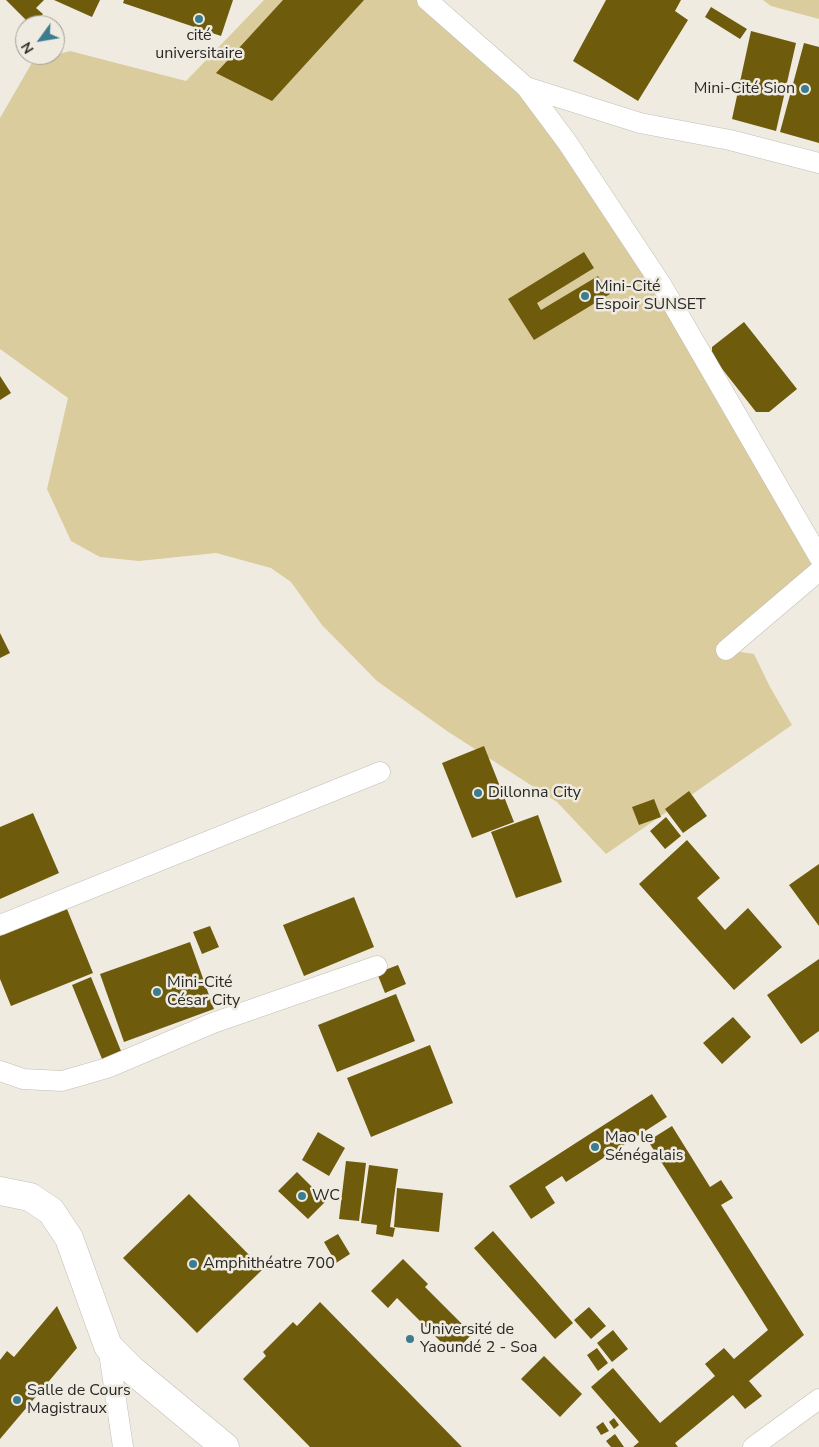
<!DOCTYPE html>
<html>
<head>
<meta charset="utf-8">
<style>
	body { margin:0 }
	#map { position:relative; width:819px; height:1447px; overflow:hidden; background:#efebe1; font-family:"Nunito Sans",sans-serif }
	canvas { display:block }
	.north { position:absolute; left:15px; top:15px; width:50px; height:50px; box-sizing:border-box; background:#efebe1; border:1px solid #a09d96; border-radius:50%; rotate:238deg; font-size:14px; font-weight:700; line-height:20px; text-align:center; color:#2a2925 }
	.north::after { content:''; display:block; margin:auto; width:18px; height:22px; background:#3c7c8f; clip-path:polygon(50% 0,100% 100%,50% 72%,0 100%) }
</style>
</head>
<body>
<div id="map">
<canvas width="819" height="1447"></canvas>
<div class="north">N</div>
</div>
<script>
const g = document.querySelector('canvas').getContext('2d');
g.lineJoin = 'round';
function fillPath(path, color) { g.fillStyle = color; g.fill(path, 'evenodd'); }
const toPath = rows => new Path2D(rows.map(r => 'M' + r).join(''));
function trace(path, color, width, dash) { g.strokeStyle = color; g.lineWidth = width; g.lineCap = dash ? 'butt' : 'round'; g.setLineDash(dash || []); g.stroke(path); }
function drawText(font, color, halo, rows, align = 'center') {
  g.font = font + ' "Nunito Sans",sans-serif'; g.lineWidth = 5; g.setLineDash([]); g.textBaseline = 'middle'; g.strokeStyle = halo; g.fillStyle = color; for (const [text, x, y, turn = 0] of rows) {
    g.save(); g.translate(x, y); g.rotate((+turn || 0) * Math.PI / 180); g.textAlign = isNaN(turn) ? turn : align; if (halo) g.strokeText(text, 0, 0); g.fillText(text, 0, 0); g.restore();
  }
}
fillPath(toPath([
	[264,0,428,0,567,142,819,557,727,650,754,654,770,687,792,725,606,854,557,802,447,731,377,681,322,625,291,582,271,568,216,553,139,561,100,557,71,541,47,489,68,398,0,349,0,118,33,61,70,51,186,81],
	[763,0,819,0,819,19,771,6]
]), '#dacc9c');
fillPath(toPath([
	[6,0,44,0,36,8,43,14,31,25],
	[54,0,100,0,92,17],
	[124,0,233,0,221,36,123,3],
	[283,0,364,0,272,101,216,73],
	[606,0,681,0,675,11,688,20,638,101,573,61],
	[711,7,747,29,740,39,705,17],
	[751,31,796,43,776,131,732,119],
	[804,43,819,47,819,143,780,132],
	[584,252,594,268,537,303,541,310,598,276,610,294,534,340,508,299],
	[744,322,797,389,769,412,756,412,712,356,712,347],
	[0,376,11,393,0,400],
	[0,633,10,653,0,658],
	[484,746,514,822,472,838,442,763],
	[689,791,707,816,683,833,665,809],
	[654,799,661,817,639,825,632,807],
	[33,813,59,873,0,899,0,827],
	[538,815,562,882,516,898,491,832],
	[666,817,681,836,665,849,650,831],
	[687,840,720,878,697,898,725,930,748,908,782,947,734,990,639,884],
	[819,864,819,926,789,885],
	[354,897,374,947,304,976,283,925],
	[67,909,93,973,11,1006,0,979,0,936],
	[210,926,219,947,202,954,193,932],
	[190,942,214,1009,124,1042,100,974],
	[819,959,819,1031,801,1044,767,995],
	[398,965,406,984,385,993,377,973],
	[91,977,121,1051,102,1059,72,985],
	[396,994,415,1041,337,1072,318,1025],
	[733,1017,751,1037,722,1064,703,1043],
	[430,1045,453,1103,371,1137,347,1078],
	[652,1094,667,1117,566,1182,562,1176,545,1187,555,1203,531,1219,509,1186],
	[672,1126,710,1187,721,1180,733,1198,721,1205,804,1335,749,1381,762,1396,745,1409,733,1395,675,1443,678,1447,633,1447,639,1442,591,1387,613,1368,660,1423,715,1376,705,1364,724,1348,734,1359,768,1330,648,1141],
	[318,1132,345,1148,329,1176,302,1160],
	[346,1161,366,1163,359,1221,339,1219],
	[369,1165,398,1169,390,1227,395,1228,393,1237,376,1234,377,1225,361,1223],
	[297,1172,326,1201,308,1219,278,1191],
	[397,1188,443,1193,439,1232,394,1227],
	[189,1194,263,1269,197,1333,123,1258],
	[493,1231,573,1323,555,1339,474,1248],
	[338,1234,350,1254,336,1263,324,1242],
	[403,1259,428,1284,425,1287,472,1334,453,1354,397,1298,388,1308,371,1291],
	[320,1302,462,1447,310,1447,243,1379,266,1356,263,1352,293,1322,297,1326],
	[57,1306,77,1348,0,1439,0,1360,7,1351,14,1357],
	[589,1307,606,1326,591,1339,574,1320],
	[613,1330,628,1349,612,1362,597,1343],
	[597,1348,608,1363,598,1371,587,1355],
	[544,1356,582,1394,560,1417,521,1379],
	[614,1418,619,1425,614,1429,609,1422],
	[603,1422,609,1431,601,1435,596,1427],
	[615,1434,624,1447,611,1447,606,1441]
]), '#6e5b0c');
const street = toPath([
	[427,0,526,87,567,142,661,284,819,557],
	[526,87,640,123,730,140,819,163],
	[726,650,819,571],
	[0,925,380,772],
	[0,1071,23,1079,62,1081,107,1068,213,1023,377,966],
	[108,1346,123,1447],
	[753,1447,819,1399]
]);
const secondary = toPath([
	[0,1191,30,1197,51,1211,69,1238,108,1346,132,1370,225,1447]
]);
trace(street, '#c1beb4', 21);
trace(secondary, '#c1beb4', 29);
trace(street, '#fff', 20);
trace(secondary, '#fff', 28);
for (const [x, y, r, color] of [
	[199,19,5,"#3c7c8f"],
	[805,89,5,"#3c7c8f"],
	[585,296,5,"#3c7c8f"],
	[478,793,5,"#3c7c8f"],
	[157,992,5,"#3c7c8f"],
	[595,1147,5,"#3c7c8f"],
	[302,1196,5,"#3c7c8f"],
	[193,1264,5,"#3c7c8f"],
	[410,1339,5,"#3c7c8f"],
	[17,1400,5,"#3c7c8f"]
]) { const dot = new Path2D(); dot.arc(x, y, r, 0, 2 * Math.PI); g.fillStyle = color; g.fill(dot); trace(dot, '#efebe1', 2); }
drawText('16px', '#2a2925', '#efebe1', [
	["cité",199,36,"center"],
	["universitaire",199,54,"center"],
	["Mini-Cité Sion",795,89,"right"],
	["Mini-Cité",595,287],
	["Espoir SUNSET",595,305],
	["Dillonna City",488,793],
	["Mini-Cité",167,983],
	["César City",167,1001],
	["Mao le",605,1138],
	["Sénégalais",605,1156],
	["WC",312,1196],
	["Amphithéatre 700",203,1264],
	["Université de",420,1330],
	["Yaoundé 2 - Soa",420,1348],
	["Salle de Cours",27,1391],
	["Magistraux",27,1409]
], 'left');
</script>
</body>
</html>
